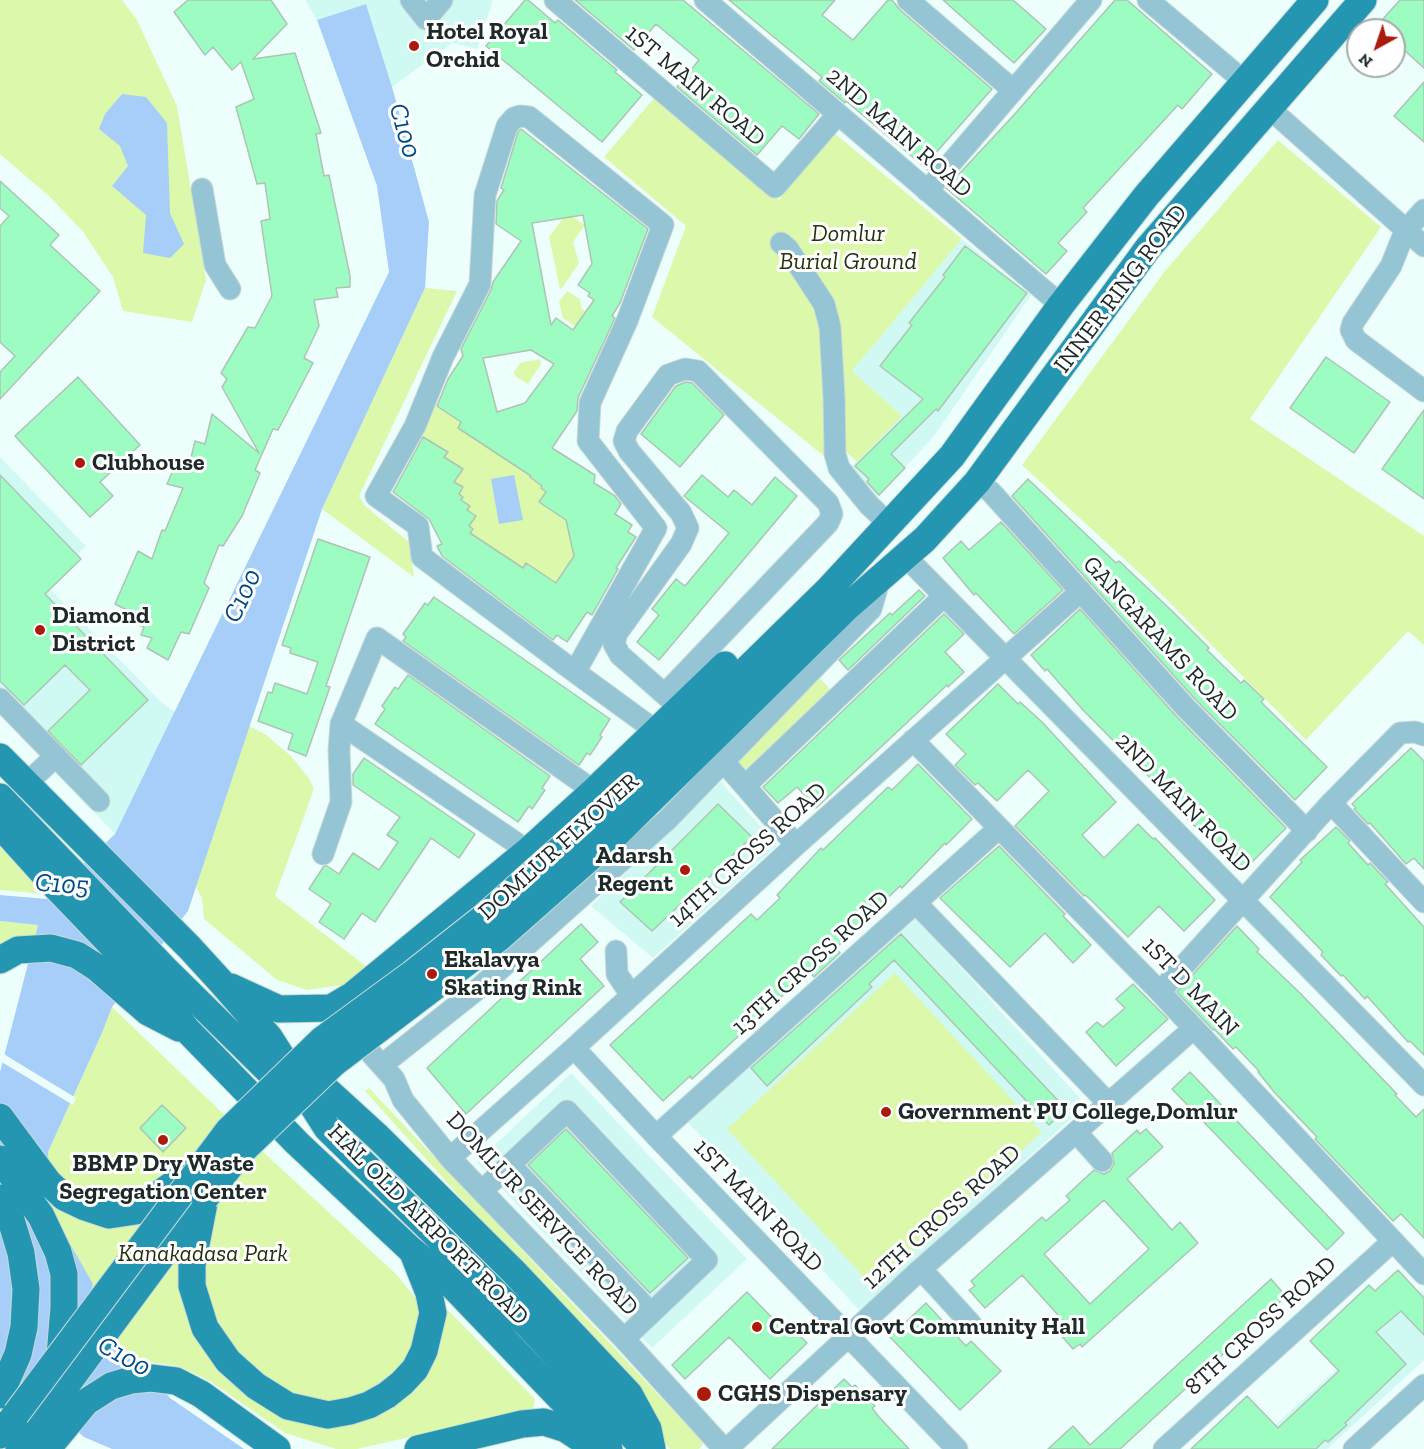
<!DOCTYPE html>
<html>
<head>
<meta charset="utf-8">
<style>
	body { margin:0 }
	#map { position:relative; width:1424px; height:1449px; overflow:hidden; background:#edfffd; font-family:"Zilla Slab",serif }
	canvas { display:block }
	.north { position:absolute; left:1346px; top:18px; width:60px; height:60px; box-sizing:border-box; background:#fff; border:2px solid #a5aaa9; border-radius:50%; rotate:220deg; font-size:16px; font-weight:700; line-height:24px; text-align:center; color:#1e2a29 }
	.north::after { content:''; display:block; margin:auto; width:21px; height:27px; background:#ab1b0b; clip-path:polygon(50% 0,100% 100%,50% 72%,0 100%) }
</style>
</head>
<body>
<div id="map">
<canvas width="1424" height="1449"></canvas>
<div class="north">N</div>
</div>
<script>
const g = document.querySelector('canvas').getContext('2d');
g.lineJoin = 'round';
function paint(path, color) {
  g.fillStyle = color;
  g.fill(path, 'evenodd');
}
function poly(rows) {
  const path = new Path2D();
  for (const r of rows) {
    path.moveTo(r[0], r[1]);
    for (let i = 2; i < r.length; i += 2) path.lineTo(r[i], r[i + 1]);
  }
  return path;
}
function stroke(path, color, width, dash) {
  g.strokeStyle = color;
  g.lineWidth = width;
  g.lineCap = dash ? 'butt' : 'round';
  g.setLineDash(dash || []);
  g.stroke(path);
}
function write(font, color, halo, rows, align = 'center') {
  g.font = font + ' "Zilla Slab",serif';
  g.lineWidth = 6;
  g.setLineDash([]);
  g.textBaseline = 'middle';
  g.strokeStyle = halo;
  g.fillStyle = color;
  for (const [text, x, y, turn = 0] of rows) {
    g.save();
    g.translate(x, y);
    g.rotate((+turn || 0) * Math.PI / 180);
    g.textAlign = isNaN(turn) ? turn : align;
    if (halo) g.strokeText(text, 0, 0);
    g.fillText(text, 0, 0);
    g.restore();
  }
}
const built = poly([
	[305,0,493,0,477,49,452,43,392,87,366,4,317,20],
	[962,239,1031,295,934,436,878,497,851,467,902,416,852,371],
	[0,457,86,546,47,586,161,702,175,712,115,834,0,713],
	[721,782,777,845,653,958,591,906],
	[912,914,1086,1105,860,1311,686,1120],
	[571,1073,747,1259,652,1348,477,1162],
	[1422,1291,1424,1294,1424,1360,1327,1449,1249,1449]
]);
const green = poly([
	[0,0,122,0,137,20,177,106,206,280,192,322,123,311,113,277,84,233,50,197,0,154],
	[655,97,779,200,834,133,962,239,852,371,902,416,857,462,832,439,824,456,652,317,686,226,604,157],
	[1278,140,1381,227,1250,419,1424,536,1424,645,1408,631,1306,740,1147,580,1022,465,1165,271],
	[567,213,585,225,573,242,579,263,562,288,560,289,549,237],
	[425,288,457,291,359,496,364,505,409,542,414,577,322,509],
	[567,291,580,299,582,309,587,312,576,327,563,318,559,302],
	[540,359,541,364,528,384,515,376,514,372,520,363],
	[429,401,461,422,459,427,535,470,530,477,542,486,541,488,546,492,539,502,566,517,572,549,579,548,554,586,526,564,523,568,470,533,473,529,469,526,467,510,469,505,461,500,459,494,463,487,450,478,462,469,444,457,447,452,423,437],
	[820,678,833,693,746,777,735,764],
	[249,726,265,734,291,756,308,777,314,789,275,896,367,967,348,984,307,990,277,980,204,919,202,898,196,887],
	[0,847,31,880,44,894,0,890],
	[0,921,38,925,35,938,19,936,0,944],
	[895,973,1042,1132,873,1287,727,1129],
	[112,1007,262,1151,396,1274,425,1310,394,1404,445,1307,535,1399,533,1409,357,1449,336,1449,285,1433,210,1381,178,1366,150,1362,141,1365,81,1329,52,1212,48,1152,102,1033],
	[369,1088,701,1440,703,1445,699,1449,670,1449,592,1367,521,1265,365,1091]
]);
const water = poly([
	[366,4,392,87,429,222,425,288,322,509,188,911,112,1007,102,1033,48,1152,52,1212,93,1284,81,1329,141,1365,170,1398,244,1449,112,1449,84,1437,6,1368,0,1359,0,1072,38,925,0,921,0,895,47,899,115,834,389,272,377,186,317,20],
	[122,94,146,97,167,123,170,213,184,244,170,258,143,253,146,215,112,186,128,166,120,146,99,129,105,114],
	[514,475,523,520,499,524,491,479]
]);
const pier = poly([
	[2,1053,76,1098,73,1105,0,1061]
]);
const building = poly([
	[188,0,271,0,287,24,253,59,295,53,321,133,316,134,324,176,329,175,350,276,350,287,336,288,338,297,314,300,319,326,304,358,313,363,278,430,273,429,255,470,260,473,242,516,223,546,219,545,204,583,209,588,189,634,181,632,168,660,147,648,152,638,141,635,144,627,128,620,131,612,115,604,138,551,152,559,162,530,165,531,183,488,167,484,178,459,190,462,195,441,205,444,212,414,259,453,222,387,227,379,221,373,248,327,255,328,272,296,261,221,270,219,265,183,257,184,236,107,254,99,241,62,232,70,213,47,205,55,174,12,188,0],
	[525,0,528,0,555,23,558,20,617,70,615,72,642,95,602,142,486,46,525,0],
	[575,0,683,0,819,114,799,139,782,126,757,155,677,87,699,60,656,24,634,50,575,0],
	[729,0,835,0,822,15,853,40,888,0,892,0,900,10,992,89,934,155,938,159,928,170,846,101,845,103,819,81,822,77,729,0],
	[943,0,1013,0,1046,29,1014,63,943,0],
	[1115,0,1127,0,1212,74,1182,109,1178,105,1083,208,1087,212,1058,243,1067,251,1046,274,946,188,1013,116,1115,0],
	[1400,0,1424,0,1424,68,1394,41,1394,30,1373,30,1400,0],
	[1424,82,1424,142,1394,116,1424,82],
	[521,129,648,229,620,303,612,316,615,318,578,398,577,411,552,448,595,475,594,483,615,496,621,504,615,514,632,525,628,532,636,537,616,568,618,569,592,615,587,612,567,642,557,635,553,640,442,556,437,546,442,544,429,519,393,492,423,437,448,452,444,457,463,469,454,482,463,487,459,494,463,497,461,500,470,506,467,510,476,516,469,526,473,529,470,533,523,568,526,563,556,583,574,556,566,520,539,502,546,492,541,488,542,486,530,477,531,476,458,428,461,422,437,406,448,379,463,356,461,349,491,290,493,282,521,241,496,224,497,201,504,190,501,188,518,132,521,129],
	[583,215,592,264,578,285,590,293,588,296,594,300,573,330,556,318,551,325,532,223,583,215],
	[531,350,554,364,525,403,497,412,483,358,531,350],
	[0,181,59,235,50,245,100,291,0,399,0,372,15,356,0,342,0,226,9,216,0,208,0,181],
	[965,246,1027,293,938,411,936,409,891,454,905,468,879,495,867,482,869,479,855,466,923,399,880,366,912,325,909,323,945,277,943,275,965,246],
	[1326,357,1390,402,1354,453,1290,408,1326,357],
	[78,377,140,445,100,482,113,496,90,517,15,436,78,377],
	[686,382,692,383,724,415,680,467,641,434,676,386,686,382],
	[1424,410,1424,499,1382,469,1424,410],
	[0,475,81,559,45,594,148,700,81,765,48,731,90,690,65,665,24,705,0,681,0,475],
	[702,475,728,497,734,490,752,505,775,477,797,496,659,660,637,642,659,615,652,609,676,579,685,586,729,533,684,496,702,475],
	[1028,479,1116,563,1119,561,1172,611,1209,648,1207,650,1241,683,1244,680,1264,699,1261,702,1327,767,1295,800,1195,699,1012,496,1028,479],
	[1001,522,1063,590,1014,634,976,593,974,595,943,558,961,541,969,550,1001,522],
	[318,539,370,557,326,686,330,687,306,756,288,749,293,734,258,721,268,692,272,693,275,683,307,694,318,662,290,653,291,648,282,645,318,539],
	[919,590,925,596,848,670,839,660,890,613,892,615,919,590],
	[434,597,610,719,600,735,602,737,590,755,587,753,579,765,403,641,406,637,403,634,425,603,428,605,434,597],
	[1080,609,1177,717,1286,828,1242,872,1178,810,1180,808,1083,710,1047,669,1045,671,1031,655,1080,609],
	[944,614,964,634,945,652,964,672,948,687,947,685,816,808,797,787,778,803,763,787,944,614],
	[408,675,550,776,542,788,545,790,532,809,529,806,518,822,375,724,385,709,382,706,395,687,398,689,408,675],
	[998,684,1018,704,1020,702,1042,722,1116,802,1082,835,1104,858,1138,824,1153,839,1155,838,1215,900,1184,931,1159,906,1128,937,1091,900,1085,895,1084,896,1015,826,1049,791,1028,770,997,801,978,783,975,785,955,765,966,754,946,734,998,684],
	[1411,748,1424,761,1424,869,1414,858,1406,864,1370,823,1368,824,1354,809,1356,808,1352,804,1411,748],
	[364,758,475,834,459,858,431,838,375,922,362,913,344,939,319,922,331,904,309,889,324,866,327,866,339,874,353,853,379,870,398,842,387,835,400,817,353,785,353,774,364,758],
	[918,764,972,819,946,845,945,843,902,888,900,886,836,948,840,953,814,977,809,971,692,1079,690,1076,663,1101,610,1045,751,914,757,920,780,898,777,895,821,848,823,850,888,787,892,790,918,764],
	[718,804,752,837,652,931,620,902,718,804],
	[1336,827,1350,841,1348,843,1368,865,1370,863,1388,882,1385,884,1424,927,1424,1055,1410,1041,1408,1042,1367,996,1365,999,1343,975,1341,976,1321,955,1323,952,1270,897,1302,862,1300,860,1336,827],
	[999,846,1065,914,1063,916,1091,945,1073,963,1045,933,1010,967,940,898,999,846],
	[581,924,598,942,580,959,604,986,466,1114,427,1068,581,924],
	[1237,926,1259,949,1257,952,1300,993,1397,1094,1395,1095,1416,1117,1424,1109,1424,1238,1401,1214,1393,1221,1315,1139,1317,1137,1275,1093,1258,1072,1259,1071,1236,1047,1233,1049,1214,1029,1213,1030,1177,992,1237,926],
	[901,934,1066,1109,1049,1125,894,960,869,984,872,987,767,1086,751,1068,901,934],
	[1133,984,1168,1019,1116,1066,1086,1032,1097,1022,1103,1027,1125,1008,1116,999,1133,984],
	[1190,1072,1344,1233,1327,1250,1172,1089,1190,1072],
	[162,1105,186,1128,163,1152,140,1128,162,1105],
	[566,1129,688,1258,650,1293,528,1165,566,1129],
	[1146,1129,1163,1147,1127,1179,1172,1230,1180,1222,1198,1243,1082,1347,1080,1344,1073,1349,1059,1333,1067,1325,1022,1275,985,1308,969,1290,975,1286,971,1281,1042,1217,1046,1221,1070,1200,1066,1196,1094,1170,1104,1174,1110,1171,1114,1164,1112,1153,1137,1130,1140,1134,1146,1129],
	[1104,1200,1149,1249,1090,1304,1044,1254,1104,1200],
	[1398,1270,1424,1298,1424,1335,1401,1311,1376,1332,1406,1364,1345,1423,1347,1425,1328,1442,1325,1440,1316,1449,1191,1449,1247,1396,1278,1428,1339,1371,1310,1341,1369,1285,1375,1291,1398,1270],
	[1271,1279,1284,1294,1280,1297,1283,1299,1120,1449,1048,1449,1073,1426,1090,1445,1271,1279],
	[747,1292,788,1334,793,1329,807,1343,770,1379,729,1337,685,1379,672,1365,747,1292],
	[926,1303,966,1346,971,1341,1001,1371,960,1410,890,1337,926,1303],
	[844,1379,852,1387,855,1385,875,1406,872,1408,879,1417,909,1449,772,1449,844,1379]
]);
const minor = poly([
	[411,0,426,19,442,0],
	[555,0,775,187,838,114],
	[705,0,1061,305],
	[908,0,1013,90],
	[1148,0,1245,82],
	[1269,108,1424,246],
	[202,189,215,265,230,289],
	[927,191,1091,0],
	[1424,210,1405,231,1391,266,1353,323,1351,330,1356,340,1424,391],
	[781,243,788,249,824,304,830,327,834,397,835,454,839,468,869,505,890,525],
	[977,482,991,492,1186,708,1307,831],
	[906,557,1424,1085],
	[575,672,656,528,588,441,590,403,627,321,663,225,529,117,520,116,514,118,507,126,485,195,480,284,443,357,415,426,376,496,418,526,422,557,575,672,656,731],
	[666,693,828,523,832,514,828,503,698,371,685,369,668,375,627,431,624,441,629,451,681,513,688,528,681,544,617,633,614,644,620,655,680,708],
	[0,699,99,801],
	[341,724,528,851],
	[913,740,1160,992,1424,1274],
	[724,762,796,845],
	[27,783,56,756],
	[745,786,944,596],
	[1331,803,1424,902],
	[323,854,341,802,339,750,341,724,377,638,594,791],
	[916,903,1108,1103],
	[616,951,617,974,631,995],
	[1160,992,1331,803,1400,733,1415,732,1424,735],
	[351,1031,394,1079,403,1100,450,1158,624,1339,724,1449],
	[574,1048,656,1136,957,1449],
	[382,1065,479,988,667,820,871,609,880,578],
	[1076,1132,1102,1161],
	[656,1136,999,828],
	[450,1158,574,1048,796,845,1081,591],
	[510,1165,651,1313],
	[482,1191,567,1111,707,1260,624,1339],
	[921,1269,971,1324],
	[727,1449,921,1269,1194,1028],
	[1164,1449,1393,1241],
	[1354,1449,1424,1385]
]);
const major = poly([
	[0,757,190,948,222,983,269,1037,327,1128,527,1324,645,1449],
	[0,797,165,969,294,1096],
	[594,819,828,590,952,456,1061,305,1146,196,1315,0],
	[0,825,54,885,152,987,189,1032,297,1143,411,1250,446,1279,609,1449],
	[612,838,846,608,925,539,977,482,1148,248,1363,0],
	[0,960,18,950,51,948,77,955,96,967,148,1012,179,1028],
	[231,987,279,1009,331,1008,353,995,528,851,594,791,725,665],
	[298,1064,378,1137,514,1272,629,1394,648,1429,652,1449],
	[0,1117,48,1182,64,1197,85,1207,109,1215,136,1211,172,1185,196,1166],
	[0,1159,41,1216,58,1252,64,1274,64,1307,60,1356],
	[0,1198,11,1220,21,1253,26,1289,24,1327,18,1354,0,1395],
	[205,1198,192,1265,192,1286,205,1328,228,1361,256,1386,288,1406,328,1415,350,1411,369,1405,387,1395,402,1383,415,1369,424,1351,433,1313,429,1293,414,1255],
	[0,1435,16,1414],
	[19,1449,198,1207],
	[47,1449,86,1402,111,1386,131,1380,151,1378,176,1381,201,1394,277,1449],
	[418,1449,522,1424,544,1422,566,1429,593,1447]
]);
const majorBridge = poly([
	[205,1198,242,1151,334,1063,500,937,612,838],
	[16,1414,228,1131,322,1040,412,974,483,918,594,819]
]);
const markers = [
	[414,46,6,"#ab1b0b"],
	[80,463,6,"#ab1b0b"],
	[40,630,6,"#ab1b0b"],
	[685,870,6,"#ab1b0b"],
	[432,974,6,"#ab1b0b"],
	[886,1112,6,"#ab1b0b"],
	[163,1140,6,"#ab1b0b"],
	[757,1327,6,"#ab1b0b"],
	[704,1394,8,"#ab1b0b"]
];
const poiNames = [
	["Hotel Royal",426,32],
	["Orchid",426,60],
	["Clubhouse",92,463],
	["Diamond",52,616],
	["District",52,644],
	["Adarsh",673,856,"right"],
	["Regent",673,884,"right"],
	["Ekalavya",444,960],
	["Skating Rink",444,988],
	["Government PU College,Domlur",898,1112],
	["BBMP Dry Waste",163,1164,"center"],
	["Segregation Center",163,1192,"center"],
	["Central Govt Community Hall",769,1327],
	["CGHS Dispensary",718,1394]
];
const streetNames = [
	["1ST MAIN ROAD",695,86,40],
	["2ND MAIN ROAD",899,133,41],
	["INNER RING ROAD",1121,289,-53],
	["GANGARAMS ROAD",1160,639,47],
	["2ND MAIN ROAD",1183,803,46],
	["DOMLUR FLYOVER",559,847,-42],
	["14TH CROSS ROAD",748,855,-42],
	["13TH CROSS ROAD",811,963,-42],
	["1ST D MAIN",1190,987,46],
	["1ST MAIN ROAD",758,1206,46],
	["DOMLUR SERVICE ROAD",542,1214,47],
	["12TH CROSS ROAD",942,1217,-42],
	["HAL OLD AIRPORT ROAD",428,1225,45],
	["8TH CROSS ROAD",1261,1326,-42]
];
const parkNames = [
	["Domlur",848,234],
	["Burial Ground",848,262],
	["Kanakadasa Park",203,1254]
];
const waterNames = [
	["C100",404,131,74],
	["C100",243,596,-65],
	["C105",62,885,4],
	["C100",124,1357,29]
];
paint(built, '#d0f9f4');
paint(green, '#dcf9ab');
paint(water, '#a7cef8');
paint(pier, '#edfffd');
paint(building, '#9cfcc2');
stroke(building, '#aec4b5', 1.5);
stroke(minor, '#c8d9d7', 23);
stroke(major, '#c8d9d7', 29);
stroke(minor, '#95c5d4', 21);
stroke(major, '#2596b2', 27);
stroke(majorBridge, '#c8d9d7', 29, []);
stroke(majorBridge, '#2596b2', 27);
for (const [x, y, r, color] of markers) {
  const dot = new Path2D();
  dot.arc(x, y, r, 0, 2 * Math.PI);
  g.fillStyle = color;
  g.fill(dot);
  stroke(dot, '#fff', 2);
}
write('bold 24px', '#1e2a29', '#fff', poiNames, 'left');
write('24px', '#1e2a29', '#fff', streetNames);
write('italic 24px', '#25320c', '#fff', parkNames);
write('italic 26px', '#004b89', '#fff', waterNames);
</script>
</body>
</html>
